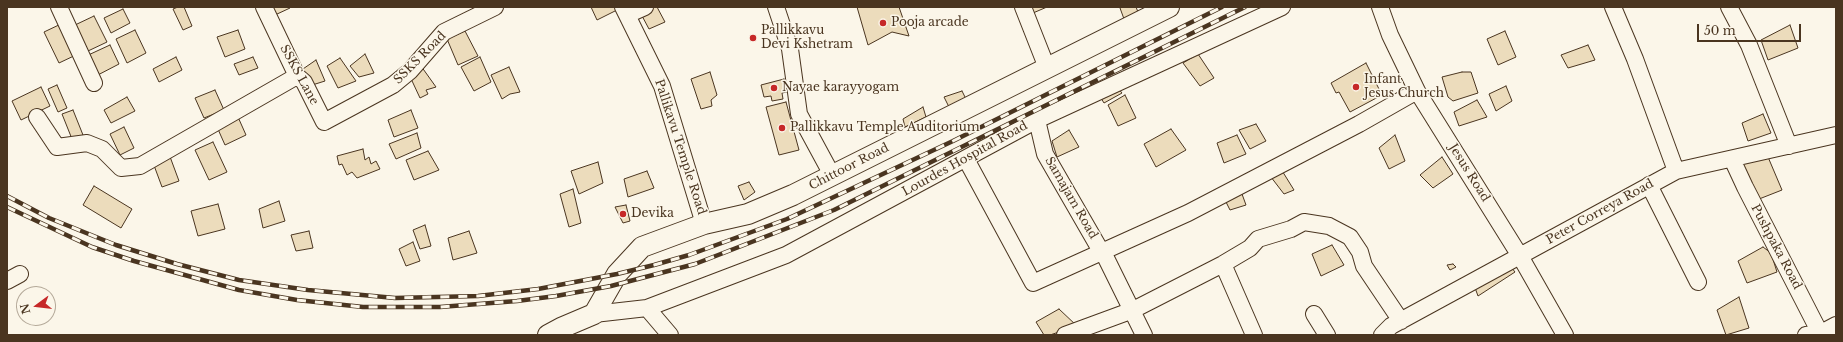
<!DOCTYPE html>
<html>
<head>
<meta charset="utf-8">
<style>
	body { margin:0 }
	#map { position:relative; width:1843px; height:342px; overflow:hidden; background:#fbf6e9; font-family:"Libre Baskerville",serif }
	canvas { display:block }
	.frame { position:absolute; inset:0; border:8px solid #4a3520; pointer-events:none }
	.north { position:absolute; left:16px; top:286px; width:40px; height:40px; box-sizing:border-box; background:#fbf6e9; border:1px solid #b4a999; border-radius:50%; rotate:255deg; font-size:11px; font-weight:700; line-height:16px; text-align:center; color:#4a3520 }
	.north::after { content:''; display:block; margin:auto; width:14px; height:18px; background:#c62828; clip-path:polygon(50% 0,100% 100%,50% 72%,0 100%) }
	.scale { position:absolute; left:1697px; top:24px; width:104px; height:18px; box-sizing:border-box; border:2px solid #4a3520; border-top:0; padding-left:5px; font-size:12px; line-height:14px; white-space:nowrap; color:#4a3520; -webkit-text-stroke:3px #fbf6e9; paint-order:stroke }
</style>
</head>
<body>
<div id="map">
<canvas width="1843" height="342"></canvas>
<div class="frame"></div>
<div class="north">N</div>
<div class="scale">50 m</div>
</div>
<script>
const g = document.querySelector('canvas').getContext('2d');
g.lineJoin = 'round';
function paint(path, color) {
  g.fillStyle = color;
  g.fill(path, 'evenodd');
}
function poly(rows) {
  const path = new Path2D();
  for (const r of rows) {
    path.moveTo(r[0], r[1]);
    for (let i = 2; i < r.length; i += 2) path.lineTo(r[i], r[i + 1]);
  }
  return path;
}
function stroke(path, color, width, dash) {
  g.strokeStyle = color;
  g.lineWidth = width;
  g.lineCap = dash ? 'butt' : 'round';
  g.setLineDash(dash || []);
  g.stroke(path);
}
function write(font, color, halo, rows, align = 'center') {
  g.font = font + ' "Libre Baskerville",serif';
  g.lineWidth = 3;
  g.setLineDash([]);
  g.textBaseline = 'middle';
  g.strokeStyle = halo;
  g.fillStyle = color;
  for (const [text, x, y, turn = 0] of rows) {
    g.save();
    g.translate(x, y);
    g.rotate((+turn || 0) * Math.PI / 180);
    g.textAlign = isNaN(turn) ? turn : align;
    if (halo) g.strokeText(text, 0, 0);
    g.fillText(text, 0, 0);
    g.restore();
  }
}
const building = poly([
	[178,7,184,7,192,26,183,30,173,9,178,7],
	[273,7,289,7,290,8,275,15,273,7],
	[591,7,615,7,617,10,597,20,591,7],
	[654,7,657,7,665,22,649,29,641,14,654,7],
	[857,7,899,7,909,36,892,32,868,45,857,7],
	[1031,7,1047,7,1033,13,1031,7],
	[1122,7,1136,7,1138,12,1124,19,1120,8,1122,7],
	[123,9,130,23,111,33,104,18,123,9],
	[94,16,107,42,88,51,75,25,94,16],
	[63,23,78,54,59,63,44,32,63,23],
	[1790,25,1798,48,1768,60,1761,40,1790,25],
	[135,30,146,53,127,63,116,39,135,30],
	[238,30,245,49,225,57,217,37,238,30],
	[465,31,478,56,458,65,447,39,465,31],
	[1505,31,1516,57,1498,65,1487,39,1505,31],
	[110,45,119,64,94,77,84,57,110,45],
	[1588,45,1595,60,1568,68,1561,55,1588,45],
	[365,54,374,73,359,77,350,66,365,54],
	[1198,54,1214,78,1200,86,1183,63,1198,54],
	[176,57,182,70,159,82,153,69,176,57],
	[253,57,258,68,239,75,234,64,253,57],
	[480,57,491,82,474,91,461,67,480,57],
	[340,58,356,81,338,88,327,66,340,58],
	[416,59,436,87,426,90,428,94,420,98,406,68,416,59],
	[316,60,325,81,309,86,300,71,316,60],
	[1366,63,1382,95,1350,112,1339,92,1336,93,1331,83,1366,63],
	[509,67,520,92,510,94,502,99,491,75,509,67],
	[710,72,717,95,711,100,712,106,701,109,691,79,710,72],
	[1462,72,1471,72,1478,93,1453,101,1448,97,1442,77,1462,72],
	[784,79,787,92,782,93,783,99,772,101,771,96,764,97,761,85,784,79],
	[1111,80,1122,93,1104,103,1096,90,1111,80],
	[57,85,67,108,58,112,48,89,57,85],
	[1506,86,1512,101,1496,111,1489,94,1506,86],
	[41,87,50,106,21,120,12,101,41,87],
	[215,90,224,110,204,118,195,98,215,90],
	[962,91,966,99,949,107,944,97,962,91],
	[1125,95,1136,118,1118,126,1108,105,1125,95],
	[127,97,135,111,111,123,104,110,127,97],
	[1477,100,1487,117,1459,126,1454,112,1477,100],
	[786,102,799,150,779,155,766,107,786,102],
	[923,107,926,117,905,127,903,119,923,107],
	[73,110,83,135,72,139,62,114,73,110],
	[411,110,418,128,394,137,388,120,411,110],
	[1763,114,1771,133,1748,141,1742,123,1763,114],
	[238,117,246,135,225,145,217,127,238,117],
	[1256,124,1266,141,1250,149,1239,130,1256,124],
	[124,127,134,148,120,155,110,134,124,127],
	[1171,129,1186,150,1156,167,1144,144,1171,129],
	[1069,130,1079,147,1057,157,1052,141,1069,130],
	[417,133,421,148,396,159,389,144,417,133],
	[1237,135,1246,154,1224,163,1217,143,1237,135],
	[1395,135,1405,161,1389,169,1379,148,1395,135],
	[213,142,227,172,209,180,195,150,213,142],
	[363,149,365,160,369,157,371,164,376,161,380,169,357,178,352,172,347,175,342,164,339,165,337,156,363,149],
	[428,151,439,170,414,180,406,160,428,151],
	[169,154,179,181,162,187,152,160,169,154],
	[1442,157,1453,174,1433,188,1420,175,1442,157],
	[1768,157,1782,190,1754,201,1742,164,1768,157],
	[1276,161,1294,190,1284,194,1264,168,1276,161],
	[598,162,603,183,579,194,571,171,598,162],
	[647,171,654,188,628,197,624,179,647,171],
	[749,182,755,192,744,200,738,186,749,182],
	[1238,183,1246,205,1230,210,1221,192,1238,183],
	[94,186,132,209,121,228,83,205,94,186],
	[573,189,581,223,569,227,560,194,573,189],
	[279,201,285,221,263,228,259,209,279,201],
	[218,204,225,229,198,236,191,211,218,204],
	[626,205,630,221,623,223,615,207,626,205],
	[425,225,431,246,420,249,413,230,425,225],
	[309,231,313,248,296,251,291,235,309,231],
	[469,231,477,253,453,260,448,238,469,231],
	[413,242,420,261,406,266,399,249,413,242],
	[1332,245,1344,265,1321,276,1312,254,1332,245],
	[1763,247,1771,253,1777,272,1747,283,1738,261,1763,247],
	[1453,264,1456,267,1450,270,1447,265,1453,264],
	[1511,267,1515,272,1478,296,1474,285,1511,267],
	[1739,297,1749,328,1726,335,1717,310,1739,297],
	[1059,309,1077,326,1050,335,1044,335,1036,322,1059,309]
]);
const minor = poly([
	[59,7,94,83],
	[264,7,297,76,304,82,324,122,393,85,410,71,444,32,495,7],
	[623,7,662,86,704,224],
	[776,7,790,49,799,114,832,175],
	[1023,7,1047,68],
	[1380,7,1390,35,1417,91,1520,256,1565,335],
	[1613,7,1635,59,1676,171],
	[1729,7,1749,45,1789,146],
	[627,15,645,7],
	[37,117,57,147,87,143,102,149,121,168,140,166,297,76],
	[1037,120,1045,154,1098,246,1103,252,1144,335],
	[966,159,1033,283,1188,213,1359,124,1417,91],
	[1732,159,1745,187,1821,335],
	[1649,185,1698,282],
	[1223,264,1254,335],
	[7,281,20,274],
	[647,308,670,335],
	[594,314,647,308,786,255,1037,120,1282,7],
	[1314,314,1327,335],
	[1065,335,1133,310,1223,264,1250,248,1258,239,1291,229,1304,222,1329,226,1350,237,1360,252,1364,266,1401,321],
	[1382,335,1391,326,1676,171,1836,135],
	[1806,335,1821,333,1836,325]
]);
const major = poly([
	[548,335,561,328,594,314,617,274,642,247,704,224,748,214,793,195,1169,7]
]);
const rail = poly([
	[7,196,49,218,116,245,177,264,239,280,308,290,395,298,478,296,538,289,617,274,654,265,689,255,787,219,953,141,1222,7],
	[7,207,92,247,134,261,239,290,297,300,363,307,440,307,517,301,556,296,611,286,695,264,834,210,1245,7]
]);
const markers = [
	[883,23,4,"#c62828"],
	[753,38,4,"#c62828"],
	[1356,87,4,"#c62828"],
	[774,88,4,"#c62828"],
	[782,128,4,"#c62828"],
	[623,214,4,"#c62828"]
];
const poiNames = [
	["Pooja arcade",891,23],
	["Pallikkavu",761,31],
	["Devi Kshetram",761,45],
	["Infant",1364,80],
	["Jesus Church",1364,94],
	["Nayae karayyogam",782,88],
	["Pallikkavu Temple Auditorium",790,128],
	["Devika",631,214]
];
const streetNames = [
	["SSKS Road",420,58,-45],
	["SSKS Lane",299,75,61],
	["Pallikavu Temple Road",680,147,72],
	["Lourdes Hospital Road",965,159,-29],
	["Chittoor Road",849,167,-27],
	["Jesus Road",1469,173,58],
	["Samajam Road",1071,198,60],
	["Peter Correya Road",1600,212,-29],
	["Pushpaka Road",1776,247,62]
];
paint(building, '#ecdcbc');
stroke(building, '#4a3520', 1);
stroke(minor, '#4a3520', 18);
stroke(major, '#4a3520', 22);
stroke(minor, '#fbf6e9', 16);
stroke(major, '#fbf6e9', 20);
stroke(rail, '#4a3520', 4.5);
stroke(rail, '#fbf6e9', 3, [9]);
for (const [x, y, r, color] of markers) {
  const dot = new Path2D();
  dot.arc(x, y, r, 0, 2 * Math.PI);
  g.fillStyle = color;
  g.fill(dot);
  stroke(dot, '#fbf6e9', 1.5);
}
write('12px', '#4a3520', '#fbf6e9', poiNames, 'left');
write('12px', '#4a3520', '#fbf6e9', streetNames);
</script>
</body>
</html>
